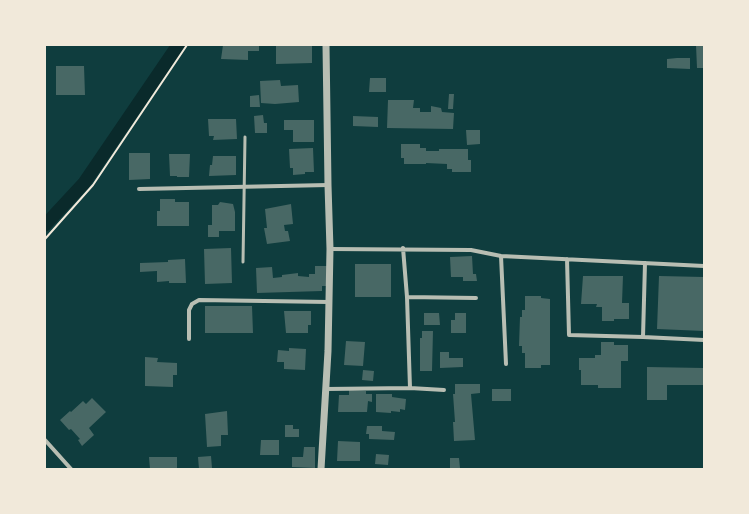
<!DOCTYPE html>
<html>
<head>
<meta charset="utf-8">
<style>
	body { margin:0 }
	#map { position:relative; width:749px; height:514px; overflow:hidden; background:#0f3d3e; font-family:"Alegreya Sans",sans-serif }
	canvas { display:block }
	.frame { position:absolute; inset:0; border:46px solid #f1e9da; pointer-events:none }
</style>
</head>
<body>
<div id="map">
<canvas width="749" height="514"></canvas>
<div class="frame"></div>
</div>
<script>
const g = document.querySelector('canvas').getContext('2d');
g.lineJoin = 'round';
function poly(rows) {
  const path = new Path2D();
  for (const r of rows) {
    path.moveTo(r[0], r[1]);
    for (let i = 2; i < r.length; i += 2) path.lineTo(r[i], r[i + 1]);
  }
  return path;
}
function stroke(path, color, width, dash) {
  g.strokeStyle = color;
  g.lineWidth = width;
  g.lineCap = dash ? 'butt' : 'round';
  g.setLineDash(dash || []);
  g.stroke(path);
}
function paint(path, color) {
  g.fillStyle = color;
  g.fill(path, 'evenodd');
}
const canal = poly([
	[45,225,84,183,178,45]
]);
const building = poly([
	[223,45,259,45,259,51,248,51,248,60,221,59],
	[276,45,312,45,312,63,276,64],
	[696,45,704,45,704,68,697,68],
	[677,58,690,58,690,69,667,68,667,59],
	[56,66,84,66,85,95,56,95],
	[370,78,386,78,386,92,369,92],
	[280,80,281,86,298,85,299,102,275,104,261,103,260,81],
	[449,94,454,94,453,109,448,109],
	[259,95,260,107,250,107,250,96],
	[388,100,414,100,413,108,420,108,420,112,431,112,431,106,441,108,442,112,454,113,453,129,387,128],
	[263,115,264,123,267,123,267,133,255,133,254,116],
	[353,116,378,117,378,127,353,126],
	[208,119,236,119,237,139,213,140,214,136,209,136],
	[284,120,314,120,314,142,293,142,293,130,284,130],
	[466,130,480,130,480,144,467,145],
	[401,144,420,144,420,148,426,148,426,151,439,151,439,149,468,149,468,160,471,160,471,172,452,172,452,169,447,169,447,164,426,163,426,164,404,164,404,158,401,158],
	[313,148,314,172,305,172,305,174,293,175,293,168,290,168,289,149],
	[129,153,150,153,150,179,129,180],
	[169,154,190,154,189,177,177,177,177,176,170,176],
	[213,156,236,156,236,175,209,176,210,165,212,165],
	[160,199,175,199,175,202,189,202,189,226,157,226,157,211,160,211],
	[220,202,233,204,235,212,235,231,219,231,219,237,208,237,208,225,212,225,212,205,218,205],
	[291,204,293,224,284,225,285,231,288,231,290,241,267,244,264,228,267,228,265,209],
	[231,248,232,283,205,284,204,249],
	[472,256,473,274,476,274,477,281,463,281,463,277,451,277,450,257],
	[185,259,186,283,169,283,169,281,157,282,157,271,140,272,140,263,168,262,168,260],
	[355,264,391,264,391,297,355,297],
	[315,266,327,266,327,286,322,286,322,291,257,293,256,268,272,267,273,278,282,277,282,275,298,273,298,276,309,277,309,274,315,274],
	[583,276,623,276,622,303,629,303,629,319,614,319,614,321,602,321,602,307,596,307,597,304,581,304],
	[659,276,704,277,704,331,657,329],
	[525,296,541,296,541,298,550,299,550,365,541,365,541,368,525,368,525,353,522,353,522,346,519,346,520,317,522,317,522,310,525,310],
	[205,306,252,306,253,333,205,333],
	[284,311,311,311,311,325,308,325,308,333,286,333],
	[424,313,439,313,440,325,424,325],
	[455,313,466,313,466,333,451,333,451,320,455,320],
	[422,331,433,331,432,371,420,371,420,338,422,338],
	[346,341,365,342,363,366,344,365],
	[601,342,614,342,614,345,628,345,628,361,621,361,621,388,598,388,598,385,581,385,581,370,579,370,579,358,595,358,595,355,601,355],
	[289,348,306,349,305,370,284,369,284,362,277,362,278,350,289,351],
	[440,352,449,352,449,358,463,358,463,367,440,368],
	[145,357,158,358,157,362,177,363,177,375,173,375,173,387,145,386],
	[647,367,704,368,704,385,667,385,667,400,647,400],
	[363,370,374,371,373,381,362,380],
	[455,384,480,384,480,393,471,394,475,440,454,441,453,422,455,422,453,394,455,394],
	[492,389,511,389,511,401,492,401],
	[349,390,366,391,366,394,372,394,372,402,368,401,367,412,338,412,339,395,349,395],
	[376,394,392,394,392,397,406,399,405,410,400,409,400,412,391,411,391,413,376,412],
	[92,398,106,412,89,428,94,435,82,446,78,440,80,439,71,429,69,430,60,420,70,411,71,412,83,401,86,404],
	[227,411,228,435,221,435,221,446,207,447,205,414],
	[285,425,293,425,293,429,299,429,299,437,285,437],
	[367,426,382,426,382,431,395,432,394,440,369,439,369,434,366,434],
	[261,440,279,440,279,455,260,455],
	[338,441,360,442,360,461,337,461],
	[304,447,315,447,315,468,292,467,292,457,303,457],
	[376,454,389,455,388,465,375,464],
	[211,456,212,468,199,469,198,457],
	[149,457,177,457,177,469,150,469],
	[450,458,459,458,460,468,450,468]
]);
const path = poly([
	[45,239,93,185,187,45]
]);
const service = poly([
	[243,262,245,137]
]);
const minor = poly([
	[139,189,328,185],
	[330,249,471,250,501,256,704,266],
	[501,256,506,364],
	[567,259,569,335,643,337,645,263],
	[407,297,476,298],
	[643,337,704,340],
	[189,339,189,310,192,304,199,300,329,302],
	[410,388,444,390],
	[326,389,410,388,407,297,403,248],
	[45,440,71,469]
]);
const tertiary = poly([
	[321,469,328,351,330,249,328,185,326,45]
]);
stroke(canal, '#0a2a2b', 13);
paint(building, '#486865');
stroke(path, '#f1e9da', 2);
stroke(service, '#b8beb3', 3);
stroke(minor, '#b8beb3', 4);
stroke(tertiary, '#b8beb3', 7);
</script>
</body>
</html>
